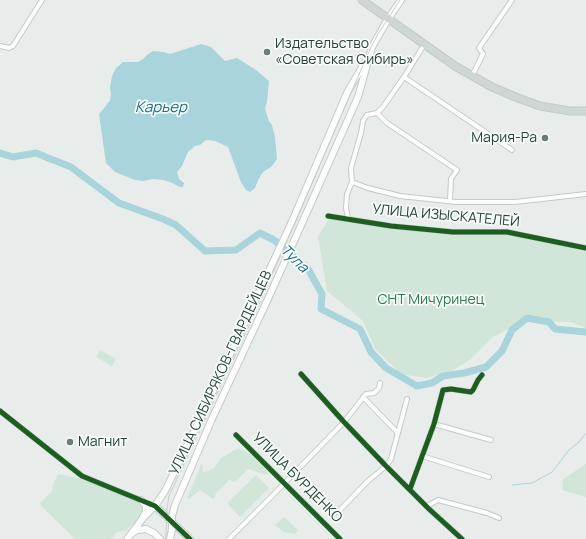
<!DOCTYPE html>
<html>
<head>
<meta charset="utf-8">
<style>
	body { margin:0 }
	canvas { display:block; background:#e8edeb }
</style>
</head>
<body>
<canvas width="586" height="539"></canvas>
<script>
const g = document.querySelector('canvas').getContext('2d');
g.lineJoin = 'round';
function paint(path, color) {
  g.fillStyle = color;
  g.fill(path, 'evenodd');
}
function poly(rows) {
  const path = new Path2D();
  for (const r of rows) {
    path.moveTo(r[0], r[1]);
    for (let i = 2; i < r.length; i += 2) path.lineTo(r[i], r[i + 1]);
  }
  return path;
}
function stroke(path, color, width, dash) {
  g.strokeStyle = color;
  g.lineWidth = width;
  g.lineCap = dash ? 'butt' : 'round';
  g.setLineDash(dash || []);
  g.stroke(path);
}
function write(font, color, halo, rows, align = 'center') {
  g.font = font + ' Manrope,sans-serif';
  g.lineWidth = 3.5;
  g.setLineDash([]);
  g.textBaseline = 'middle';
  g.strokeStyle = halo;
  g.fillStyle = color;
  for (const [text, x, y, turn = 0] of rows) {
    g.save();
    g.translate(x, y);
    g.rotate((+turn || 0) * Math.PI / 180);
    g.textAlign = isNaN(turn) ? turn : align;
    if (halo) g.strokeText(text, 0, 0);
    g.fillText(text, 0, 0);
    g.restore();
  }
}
const green = poly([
	[349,218,391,226,453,232,506,235,586,248,586,328,570,322,524,321,493,337,471,359,450,372,426,378,401,374,375,349,363,321,327,291,318,237,328,220],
	[100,350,116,359,112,366,96,357],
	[238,448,254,456,268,473,265,475,248,469,235,482,229,480,215,495,215,498,213,499,200,490,189,499,187,498,202,462,203,473,214,468,221,458],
	[586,464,586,497,562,490,563,479],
	[58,474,83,479,140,502,145,508,144,512,126,531,117,532,111,539,75,539,41,506,40,503,52,491,52,486],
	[256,475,269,488,240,517,227,503],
	[284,517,298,530,295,534,283,532,275,525]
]);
const water = poly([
	[201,44,211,47,225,61,237,58,256,70,269,81,267,101,265,109,269,121,272,125,275,137,277,159,271,167,263,172,258,180,255,188,250,192,246,190,241,182,228,147,215,141,206,140,200,145,195,146,188,152,182,166,177,172,179,179,184,183,183,187,180,187,170,182,163,180,153,179,143,181,135,180,115,172,106,163,99,114,105,107,110,100,111,94,110,88,112,76,116,68,123,62,138,62,143,59,148,54,153,51,164,52,170,54]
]);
const stream = poly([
	[512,485,532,483,552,472,569,450,579,442,586,433]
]);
const river = poly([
	[0,153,13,157,36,153,71,167,119,203,163,219,176,225,205,251,236,250,260,233,274,240,308,269,322,294,321,309,360,329,371,352,386,368,417,386,432,383,443,376,464,373,486,367,502,351,512,330,527,318,549,322,555,329,586,332]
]);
const street = poly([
	[0,46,9,48,13,46,42,0],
	[472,76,483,54,479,48,512,0],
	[404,77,512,150],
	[377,113,387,123,457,170,451,179,450,201],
	[377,113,383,107,404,77,424,45],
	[352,182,368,188,400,196,456,202,515,202,586,194],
	[328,216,391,226,453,232,507,232,586,248],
	[348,218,346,208,347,194,352,182,351,168,361,133,363,121,367,115,377,113],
	[301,374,344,422,386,466,429,509,462,539],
	[363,397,398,433],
	[0,411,82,476,155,506],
	[434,424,491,440],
	[236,435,340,539],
	[422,456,489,477],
	[410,489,434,424,443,390,451,389,471,392,473,390,478,380,482,375],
	[427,506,438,500,487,513,499,518],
	[338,512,368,481,386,466,391,459,407,399],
	[229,539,271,497,344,422,366,394,374,393,379,388,380,383]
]);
const secondary = poly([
	[141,500,146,506,146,512,143,517],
	[155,506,190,539],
	[131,534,143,518,155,506,165,491,201,417,294,217,347,93,365,62],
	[127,539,131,534,137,530,146,529,154,533,160,539],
	[170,539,172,529,172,516,175,505,211,421,268,299,303,221,358,97,372,47,388,19,401,0]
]);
const primary = poly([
	[362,0,455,66,492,87,518,98,540,106,570,111,586,111]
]);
const tram = poly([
	[168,517,169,521,172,526,186,539],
	[165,539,166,534,167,508,169,496,263,296,371,47,378,34,400,0]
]);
const cycleway = poly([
	[328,216,391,226,453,232,507,232,586,248],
	[301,374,344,422,386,466,429,509,462,539],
	[0,411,82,476,155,506,190,539],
	[236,435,340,539],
	[410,489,434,424,443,390,451,389,471,392,473,390,478,380,482,375]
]);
const markers = [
	[267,52,4,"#697e78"],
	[545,138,4,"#697e78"],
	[70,442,4,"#697e78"]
];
const poiNames = [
	["Издательство",275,44],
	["«Советская Сибирь»",275,60],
	["Мария-Ра",537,138,"right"],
	["Магнит",78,442]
];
const streetNames = [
	["УЛИЦА ИЗЫСКАТЕЛЕЙ",446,216,5],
	["УЛИЦА СИБИРЯКОВ-ГВАРДЕЙЦЕВ",221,373,-65],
	["УЛИЦА БУРДЕНКО",297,478,45]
];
const parkNames = [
	["СНТ Мичуринец",431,300]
];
const waterNames = [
	["Карьер",161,108],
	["Тула",294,259,44]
];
paint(green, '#d1e6d8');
paint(water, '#a9d4db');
stroke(stream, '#a9d4db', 1);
stroke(river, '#a9d4db', 7);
stroke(street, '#c5cac8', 6);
stroke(secondary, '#c3cbc8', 8);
stroke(primary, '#c3ccc9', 9);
stroke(street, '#fcfcfc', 4);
stroke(secondary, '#fcfcfc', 6);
stroke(primary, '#cfd7d5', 7);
stroke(tram, '#c9cdcc', 1);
stroke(cycleway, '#1b5e20', 5);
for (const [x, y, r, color] of markers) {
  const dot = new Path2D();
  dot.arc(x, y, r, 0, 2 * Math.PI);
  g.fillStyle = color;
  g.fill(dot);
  stroke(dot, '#f7fbf9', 1.5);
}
write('14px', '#24423a', '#f7fbf9', poiNames, 'left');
write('14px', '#24423a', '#f7fbf9', streetNames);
write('14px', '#2d7a4b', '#f7fbf9', parkNames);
write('italic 15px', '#1c6f80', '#f7fbf9', waterNames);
</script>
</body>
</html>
